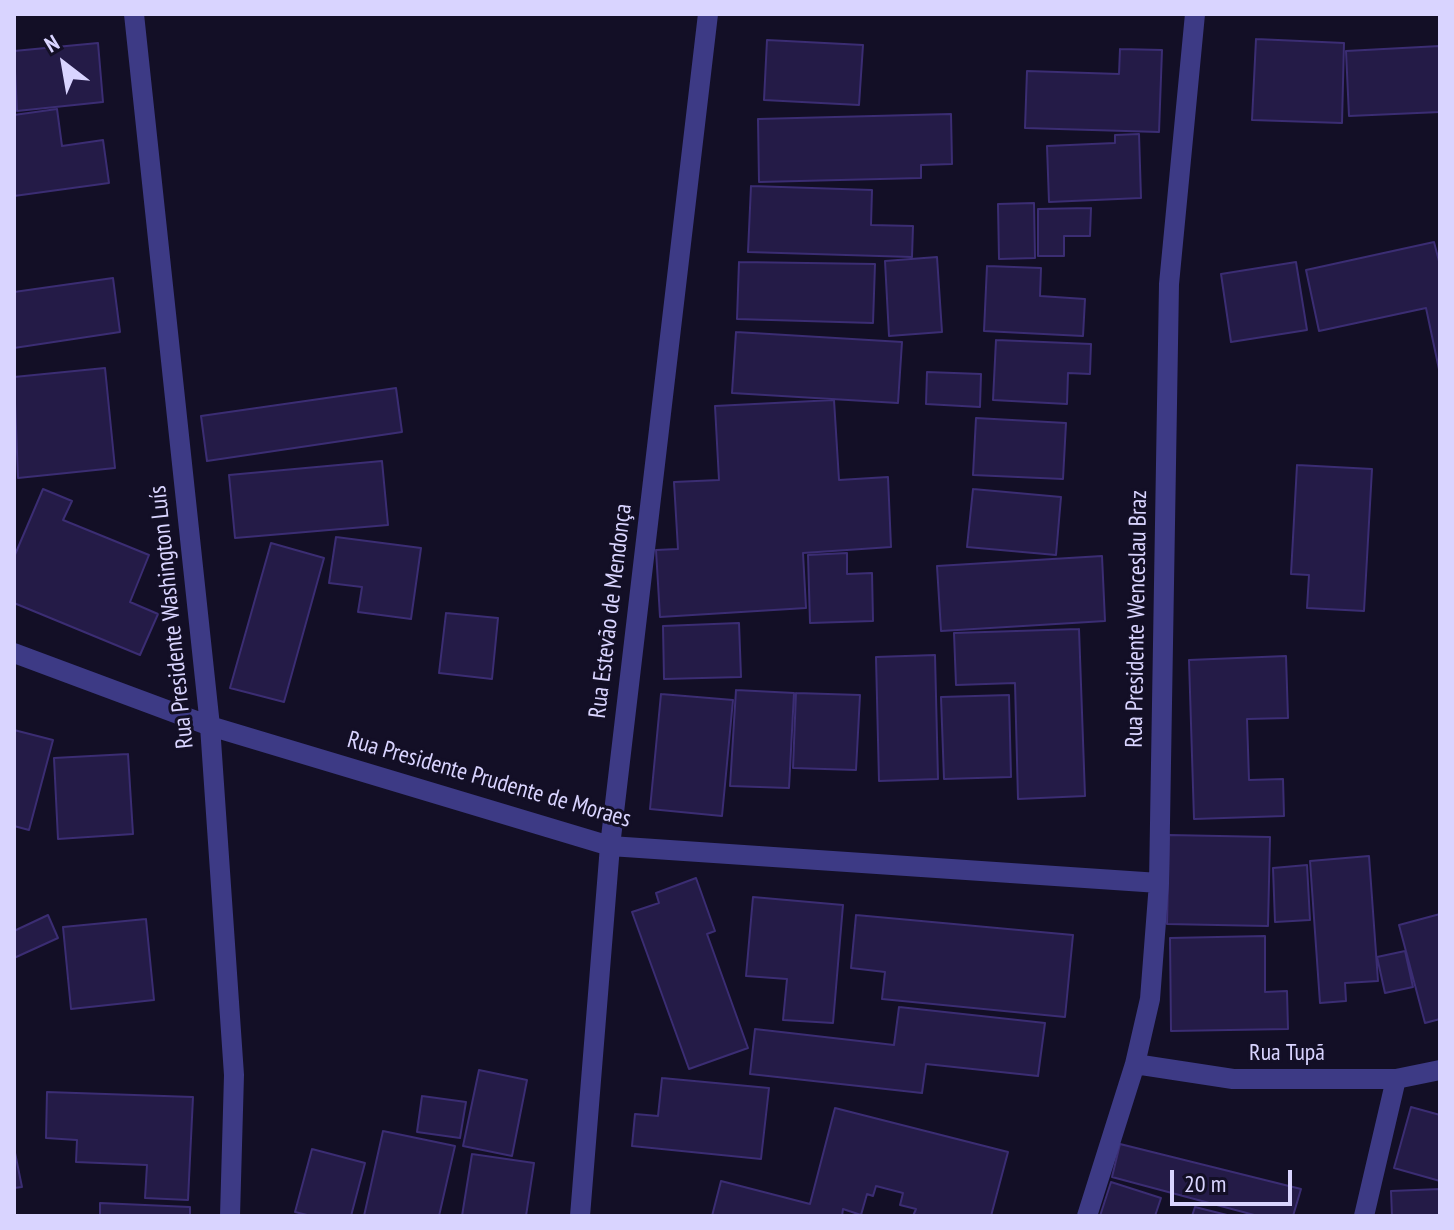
<!DOCTYPE html>
<html>
<head>
<meta charset="utf-8">
<style>
	body { margin:0 }
	#map { position:relative; width:1454px; height:1230px; overflow:hidden; background:#130f26; font-family:"PT Sans Narrow",sans-serif }
	canvas { display:block }
	.frame { position:absolute; inset:0; border:16px solid #d9d4ff; pointer-events:none }
	.north { position:absolute; left:24px; top:24px; width:80px; height:80px; -webkit-text-stroke:6px #130f26; paint-order:stroke; rotate:329deg; font-size:22px; font-weight:700; line-height:32px; text-align:center; color:#d9d4ff }
	.north::after { content:''; display:block; margin:auto; width:28px; height:36px; background:#d9d4ff; clip-path:polygon(50% 0,100% 100%,50% 72%,0 100%) }
	.scale { position:absolute; left:1170px; top:1170px; width:122px; height:36px; box-sizing:border-box; border:4px solid #d9d4ff; border-top:0; padding-left:10px; font-size:24px; line-height:28px; white-space:nowrap; color:#d9d4ff; -webkit-text-stroke:6px #130f26; paint-order:stroke }
</style>
</head>
<body>
<div id="map">
<canvas width="1454" height="1230"></canvas>
<div class="frame"></div>
<div class="north">N</div>
<div class="scale">20 m</div>
</div>
<script>
const g = document.querySelector('canvas').getContext('2d');
g.lineJoin = 'round';
function paint(path, color) {
  g.fillStyle = color;
  g.fill(path, 'evenodd');
}
function poly(rows) {
  const path = new Path2D();
  for (const r of rows) {
    path.moveTo(r[0], r[1]);
    for (let i = 2; i < r.length; i += 2) path.lineTo(r[i], r[i + 1]);
  }
  return path;
}
function stroke(path, color, width, dash) {
  g.strokeStyle = color;
  g.lineWidth = width;
  g.lineCap = dash ? 'butt' : 'round';
  g.setLineDash(dash || []);
  g.stroke(path);
}
function write(font, color, halo, rows, align = 'center') {
  g.font = font + ' "PT Sans Narrow",sans-serif';
  g.lineWidth = 6;
  g.setLineDash([]);
  g.textBaseline = 'middle';
  g.strokeStyle = halo;
  g.fillStyle = color;
  for (const [text, x, y, turn = 0] of rows) {
    g.save();
    g.translate(x, y);
    g.rotate((+turn || 0) * Math.PI / 180);
    g.textAlign = isNaN(turn) ? turn : align;
    if (halo) g.strokeText(text, 0, 0);
    g.fillText(text, 0, 0);
    g.restore();
  }
}
const building = poly([
	[1256,39,1344,43,1342,123,1252,120,1256,39],
	[767,40,863,45,859,105,764,100,767,40],
	[98,43,103,102,17,111,14,51,98,43],
	[1440,46,1440,112,1349,116,1346,51,1440,46],
	[1120,49,1162,50,1159,132,1025,128,1027,71,1119,74,1120,49],
	[57,109,62,146,103,140,109,183,14,196,14,115,57,109],
	[951,114,952,164,921,165,921,178,759,182,758,119,951,114],
	[1139,134,1141,198,1049,202,1047,146,1115,143,1115,135,1139,134],
	[751,186,872,190,871,225,913,226,912,257,748,252,751,186],
	[1034,203,1035,258,999,259,998,204,1034,203],
	[1091,208,1090,236,1064,236,1064,256,1038,256,1038,209,1091,208],
	[1434,242,1440,265,1440,374,1426,308,1319,331,1306,270,1434,242],
	[937,257,942,332,889,336,885,261,937,257],
	[739,262,875,264,873,323,737,319,739,262],
	[1296,262,1307,330,1231,342,1221,274,1296,262],
	[987,266,1041,268,1040,296,1085,299,1083,336,984,331,987,266],
	[113,278,120,332,14,348,14,292,113,278],
	[736,332,902,342,898,403,732,393,736,332],
	[996,340,1091,344,1090,374,1068,373,1067,404,993,400,996,340],
	[105,368,115,468,18,478,14,377,105,368],
	[927,372,981,374,980,407,926,404,927,372],
	[396,388,402,432,207,461,201,416,396,388],
	[834,400,839,480,888,477,891,547,803,553,806,608,660,617,656,550,678,549,674,482,719,480,715,406,834,400],
	[976,418,1066,423,1063,479,973,475,976,418],
	[382,461,388,525,235,538,229,475,382,461],
	[1297,465,1372,469,1364,611,1307,608,1309,575,1291,574,1297,465],
	[43,489,72,501,63,520,149,555,130,602,158,614,140,655,14,603,14,557,43,489],
	[973,489,1061,497,1056,555,967,547,973,489],
	[336,537,421,548,411,619,358,612,362,587,329,583,336,537],
	[271,543,324,558,284,702,230,688,271,543],
	[847,553,847,574,872,573,873,621,810,623,808,555,847,553],
	[1102,556,1105,621,941,631,937,566,1102,556],
	[446,613,498,618,492,679,439,673,446,613],
	[739,623,741,677,664,679,663,626,739,623],
	[1079,629,1085,796,1018,799,1015,683,956,685,954,633,1079,629],
	[935,655,938,779,879,781,876,657,935,655],
	[1286,656,1288,718,1247,719,1249,780,1283,779,1284,816,1194,819,1189,660,1286,656],
	[736,690,794,693,789,788,730,786,736,690],
	[796,693,860,695,856,770,793,768,796,693],
	[661,694,733,700,722,816,650,809,661,694],
	[1009,695,1011,777,944,779,941,697,1009,695],
	[14,730,53,740,29,830,14,826,14,730],
	[128,754,133,834,58,839,54,758,128,754],
	[1169,835,1270,837,1268,926,1167,924,1169,835],
	[1369,856,1378,981,1345,983,1346,1001,1320,1003,1310,861,1369,856],
	[1307,865,1310,920,1275,922,1273,868,1307,865],
	[696,878,715,931,707,934,748,1048,689,1069,632,912,659,903,656,893,696,878],
	[753,897,843,905,833,1023,783,1020,787,979,746,976,753,897],
	[1440,914,1440,1019,1425,1023,1399,925,1440,914],
	[48,915,58,938,14,958,14,931,48,915],
	[856,915,1073,935,1065,1017,882,999,885,972,851,968,856,915],
	[146,919,154,1000,71,1009,63,927,146,919],
	[1265,936,1265,992,1287,991,1288,1029,1171,1031,1170,938,1265,936],
	[1405,951,1413,987,1385,993,1377,957,1405,951],
	[899,1007,1045,1023,1038,1076,926,1064,922,1093,750,1074,755,1029,894,1045,899,1007],
	[479,1070,527,1080,512,1156,463,1146,479,1070],
	[662,1078,769,1088,761,1159,632,1146,635,1114,658,1116,662,1078],
	[47,1092,193,1097,188,1200,145,1198,147,1165,76,1162,77,1140,46,1138,47,1092],
	[422,1096,466,1102,460,1138,417,1132,422,1096],
	[1411,1107,1440,1115,1440,1181,1394,1168,1411,1107],
	[835,1108,1008,1152,991,1216,712,1216,721,1181,810,1204,835,1108],
	[383,1131,455,1146,439,1216,364,1216,383,1131],
	[1120,1144,1301,1189,1293,1216,1258,1216,1112,1177,1120,1144],
	[14,1148,22,1187,14,1188,14,1148],
	[312,1149,365,1163,351,1216,311,1216,295,1212,312,1149],
	[472,1154,534,1163,526,1216,462,1216,472,1154],
	[1111,1182,1161,1198,1155,1216,1100,1216,1111,1182],
	[876,1186,903,1193,900,1205,916,1209,913,1216,842,1216,843,1209,861,1215,867,1194,873,1196,876,1186],
	[1440,1189,1440,1216,1392,1216,1391,1191,1440,1189],
	[100,1203,190,1207,190,1216,100,1216,100,1203],
	[1195,1207,1231,1216,1192,1216,1195,1207]
]);
const minor = poly([
	[134,14,210,726,234,1075,230,1216],
	[14,653,210,726,610,846,1159,883],
	[1135,1064,1233,1079,1396,1079,1440,1070],
	[580,1216,610,846,708,14],
	[1087,1216,1135,1064,1150,999,1159,883,1169,284,1195,14],
	[1364,1216,1396,1079]
]);
const streetNames = [
	["Rua Estevão de Mendonça",611,611,-83],
	["Rua Presidente Washington Luís",172,617,-96],
	["Rua Presidente Wenceslau Braz",1137,619,-89],
	["Rua Presidente Prudente de Moraes",489,780,16],
	["Rua Tupã",1287,1053]
];
paint(building, '#241b47');
stroke(building, '#3b2d73', 2);
stroke(minor, '#3d3a85', 20);
write('24px', '#d9d4ff', '#130f26', streetNames);
</script>
</body>
</html>
